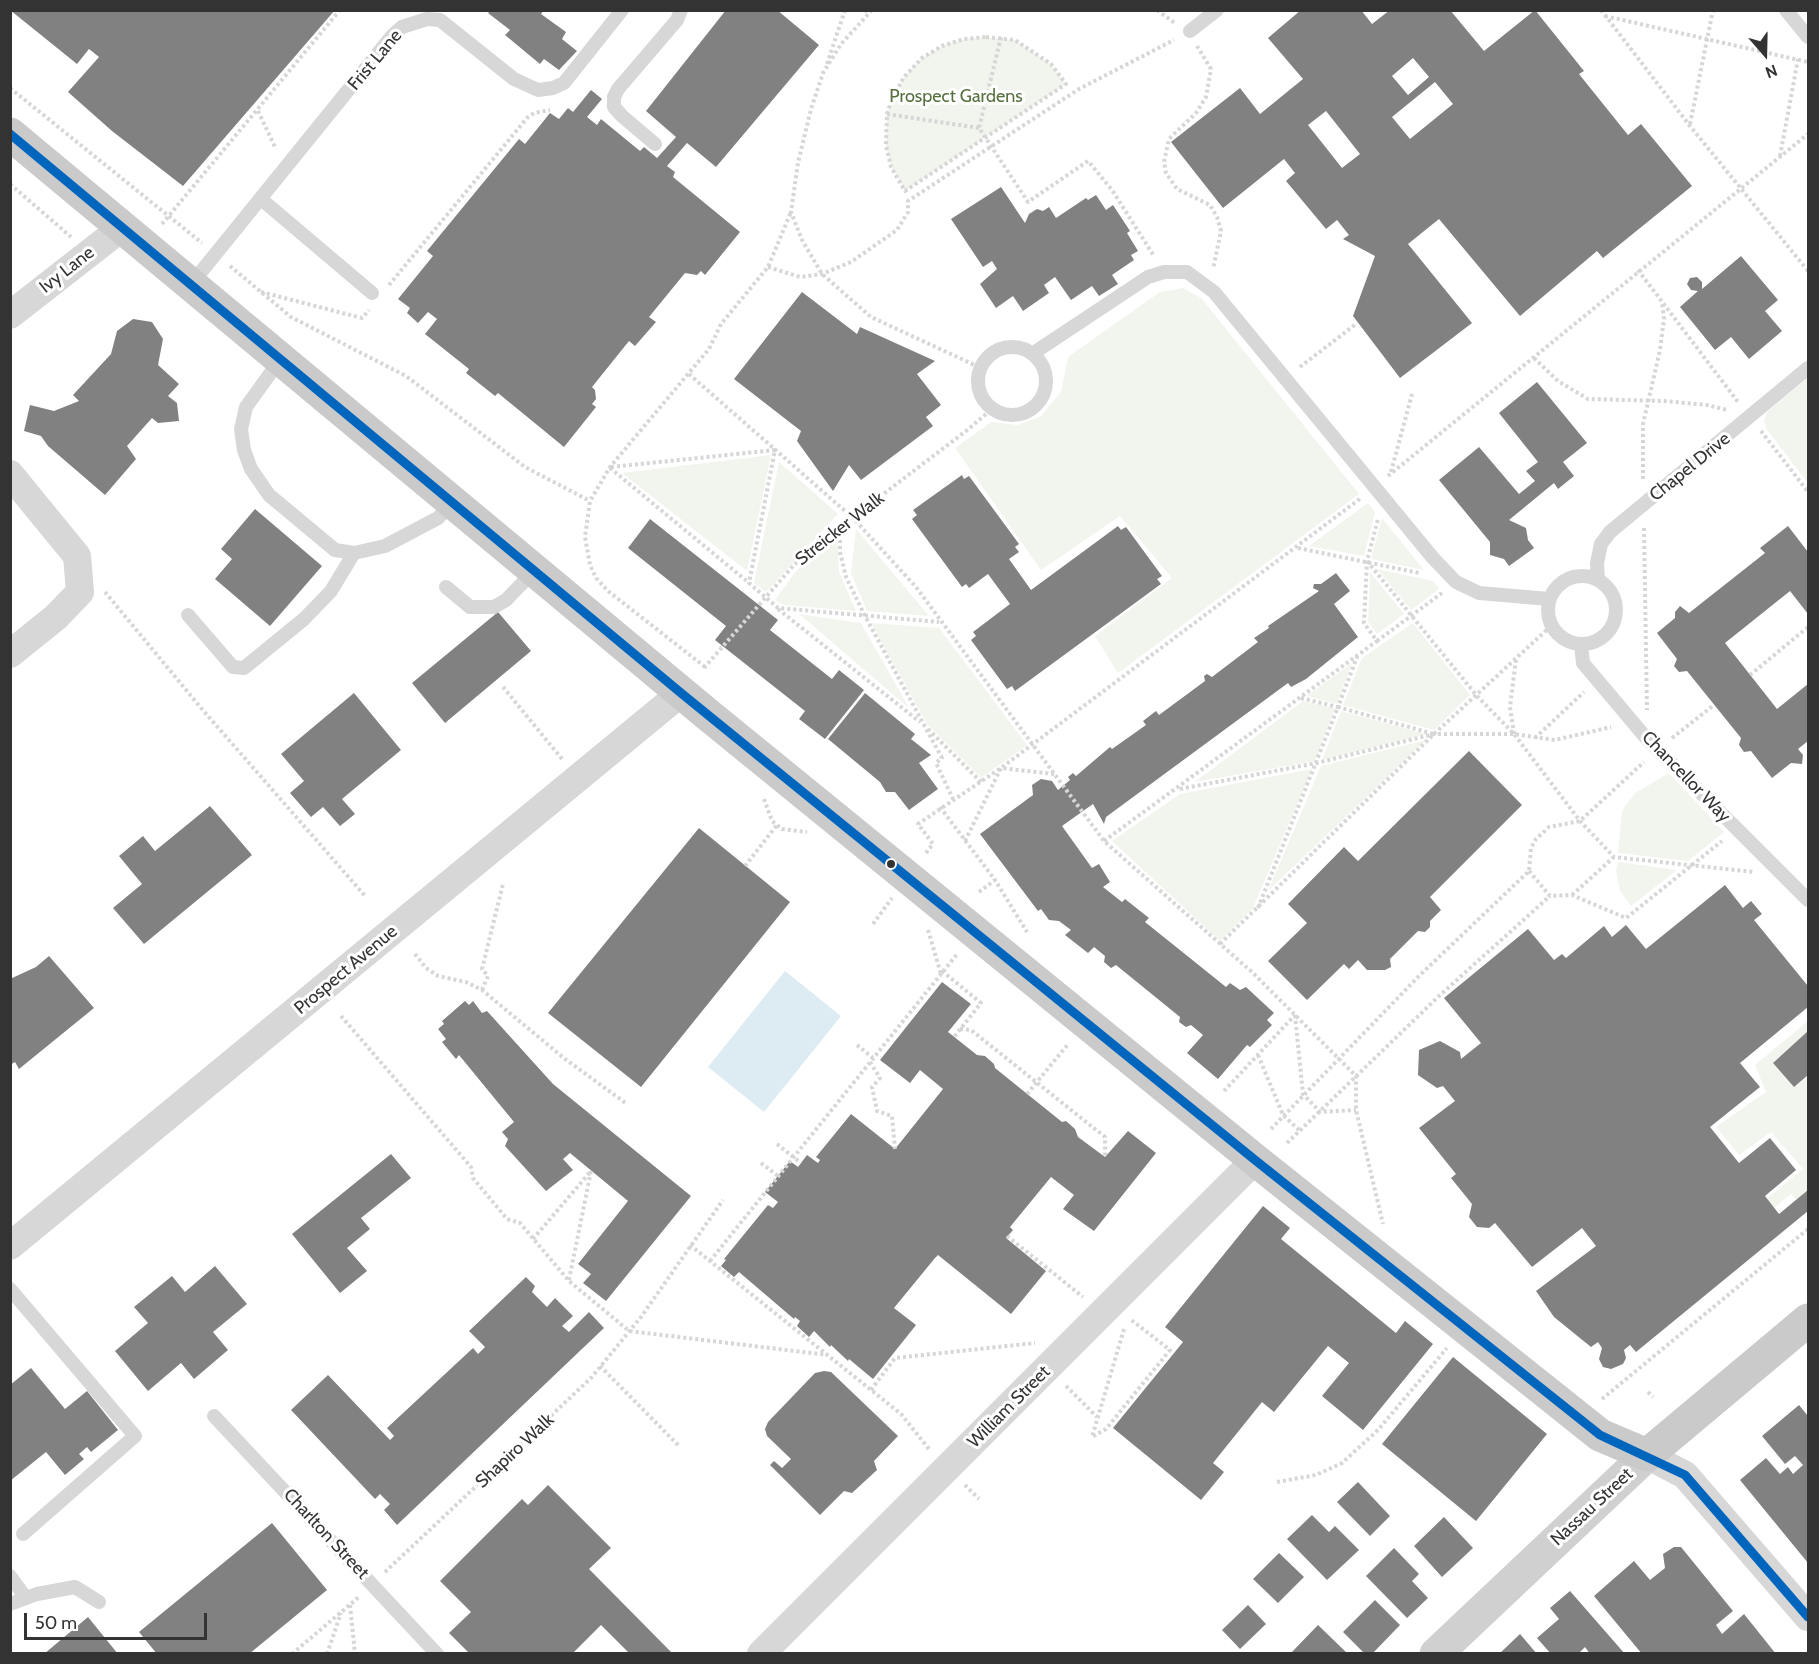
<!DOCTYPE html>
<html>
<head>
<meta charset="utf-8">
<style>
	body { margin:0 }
	#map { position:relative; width:1819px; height:1664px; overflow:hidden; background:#fff; font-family:Cabin,sans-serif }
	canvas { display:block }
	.frame { position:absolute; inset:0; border:12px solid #333; pointer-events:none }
	.north { position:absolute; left:1735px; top:24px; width:60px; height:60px; -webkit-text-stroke:4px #fff; paint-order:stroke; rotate:160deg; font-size:16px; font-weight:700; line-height:24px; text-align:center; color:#333 }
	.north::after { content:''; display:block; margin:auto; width:21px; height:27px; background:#333; clip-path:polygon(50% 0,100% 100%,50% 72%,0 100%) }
	.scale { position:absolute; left:24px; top:1613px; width:183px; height:27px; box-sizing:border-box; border:3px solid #333; border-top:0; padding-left:8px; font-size:18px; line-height:21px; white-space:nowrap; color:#333; -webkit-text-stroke:4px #fff; paint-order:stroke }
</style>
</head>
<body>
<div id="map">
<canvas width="1819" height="1664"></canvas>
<div class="frame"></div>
<div class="north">N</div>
<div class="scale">50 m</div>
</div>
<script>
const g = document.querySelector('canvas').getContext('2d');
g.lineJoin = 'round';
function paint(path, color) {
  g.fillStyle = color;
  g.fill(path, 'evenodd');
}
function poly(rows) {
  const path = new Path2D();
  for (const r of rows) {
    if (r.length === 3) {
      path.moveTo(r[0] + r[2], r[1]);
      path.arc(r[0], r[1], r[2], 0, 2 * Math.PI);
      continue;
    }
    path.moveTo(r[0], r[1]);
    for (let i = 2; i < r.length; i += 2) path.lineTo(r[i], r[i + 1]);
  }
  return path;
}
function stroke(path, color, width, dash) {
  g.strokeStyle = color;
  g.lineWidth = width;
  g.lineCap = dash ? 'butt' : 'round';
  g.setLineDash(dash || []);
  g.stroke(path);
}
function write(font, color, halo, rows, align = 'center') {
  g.font = font + ' Cabin,sans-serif';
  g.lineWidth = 6;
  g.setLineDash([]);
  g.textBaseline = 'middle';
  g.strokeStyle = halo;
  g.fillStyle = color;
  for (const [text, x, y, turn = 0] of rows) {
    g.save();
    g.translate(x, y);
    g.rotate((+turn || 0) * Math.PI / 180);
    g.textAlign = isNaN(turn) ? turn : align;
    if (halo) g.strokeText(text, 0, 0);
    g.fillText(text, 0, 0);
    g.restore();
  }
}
const green = poly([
	[986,37,1015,40,1051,64,1066,84,905,191,891,167,886,145,887,114,892,99,904,77,922,58,942,46,964,39],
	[1183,288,1201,298,1359,494,1118,673,1095,636,1172,578,1120,516,1041,570,955,448,991,422,1017,425,1040,417,1061,392,1068,357,1160,292],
	[1808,378,1808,483,1767,430,1764,421,1767,412],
	[771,455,747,571,622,473],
	[779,462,838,514,766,592,754,583],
	[1368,503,1375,512,1364,556,1309,546],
	[1382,518,1424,570,1371,559],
	[856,529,929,616,867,611,851,573],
	[837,535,839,572,856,611,784,605,775,600,797,570],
	[1377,569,1433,581,1439,589,1411,610],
	[1370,572,1404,614,1377,634,1368,622],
	[799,614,861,623,909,708],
	[871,623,939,628,1027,745,981,778,927,724],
	[1413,623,1470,695,1434,730,1343,705,1362,658],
	[1352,663,1337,704,1307,696],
	[1303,701,1335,708,1315,761,1195,782],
	[1341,711,1426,734,1322,760],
	[1426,740,1268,891,1321,766],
	[1312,769,1253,908,1220,941,1112,841,1180,794],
	[1669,773,1724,832,1688,861,1618,853,1622,811,1635,793],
	[1618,862,1677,870,1631,906,1620,891,1616,871],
	[1808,1021,1808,1031,1773,1063,1794,1087,1808,1075,1808,1190,1797,1200,1791,1194,1774,1208,1766,1199,1803,1169,1771,1132,1739,1155,1716,1127,1766,1092,1755,1065]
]);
const water = poly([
	[785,971,841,1016,764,1112,708,1067]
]);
const building = poly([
	[10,10,335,10,183,186,112,131,68,92,99,57,89,49,77,64],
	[491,10,544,10,541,14,566,32,562,39,577,51,559,70,544,59,540,64,505,35,510,30,488,13],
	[726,10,777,10,819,45,716,167,687,143,667,166,675,172,673,177,740,232,705,275,701,271,697,275,685,273,649,317,656,322,635,346,629,341,592,387,595,390,596,399,592,404,596,407,564,447,498,393,495,396,466,373,469,369,425,334,437,319,428,312,418,323,407,313,410,308,398,299,433,256,427,251,519,139,525,144,550,113,559,119,568,108,573,112,591,90,602,99,587,117,597,125,601,119,640,151,644,147,657,158,676,137,646,111],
	[1301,10,1361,10,1372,24,1390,10,1450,10,1484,51,1535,10,1584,71,1579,74,1628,135,1641,124,1692,186,1603,258,1597,251,1520,316,1439,219,1408,244,1472,323,1400,378,1353,316,1375,256,1343,239,1349,235,1337,220,1326,229,1286,181,1295,173,1284,159,1223,208,1171,142,1240,88,1260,114,1303,79,1268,38],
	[1413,58,1429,77,1408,95,1392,76],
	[1435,82,1453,104,1410,139,1392,117],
	[1326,111,1360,154,1342,168,1308,125],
	[1001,187,1025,223,1029,214,1037,209,1043,211,1049,207,1056,218,1086,198,1088,200,1096,195,1106,210,1113,205,1130,231,1127,233,1138,251,1131,255,1134,260,1112,275,1118,284,1099,296,1092,286,1071,300,1055,277,1044,285,1049,293,1023,311,1013,296,996,308,980,284,997,269,992,261,983,267,951,219],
	[1741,256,1778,300,1765,311,1782,331,1749,359,1731,337,1715,350,1680,307,1698,291,1691,290,1687,284,1690,278,1697,277,1702,282,1702,289],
	[802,292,857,334,860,327,935,361,917,374,941,405,926,417,933,426,861,480,849,465,833,491,797,441,801,431,734,379],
	[133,319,152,322,163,339,158,365,179,384,168,396,177,403,179,421,158,423,152,418,127,446,136,459,105,495,48,446,41,436,24,431,30,405,54,411,79,401,73,395,111,354,117,331],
	[1537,382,1587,443,1563,462,1574,476,1558,489,1554,483,1509,520,1526,528,1528,540,1534,548,1509,566,1504,559,1490,555,1490,542,1439,480,1479,447,1519,494,1535,481,1526,471,1538,462,1499,413],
	[962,475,964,479,969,476,1019,544,1015,547,1019,552,1009,559,1031,590,1118,526,1121,530,1126,527,1162,576,1157,579,1161,584,1015,691,1012,686,1007,689,971,640,976,636,973,632,1010,604,988,574,969,588,966,584,962,587,912,519,917,515,913,510],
	[255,509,322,566,270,626,215,579,232,559,221,549],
	[650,519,778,620,770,630,832,679,839,670,864,690,825,739,799,719,805,711,715,640,726,626,628,548],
	[1788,526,1808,552,1808,614,1790,591,1725,643,1777,709,1808,684,1808,741,1798,749,1803,755,1802,764,1791,763,1772,778,1751,751,1744,752,1739,745,1741,738,1687,671,1679,672,1674,666,1677,659,1657,633,1675,618,1675,612,1680,606,1689,613,1765,553,1760,548],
	[1336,573,1350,591,1334,604,1358,637,1306,679,1291,687,1288,683,1106,817,1104,824,1093,804,1062,826,1092,868,1099,864,1110,882,1103,887,1122,902,1125,899,1149,918,1145,922,1226,987,1230,983,1240,990,1246,987,1274,1013,1267,1020,1272,1025,1250,1047,1247,1045,1218,1079,1187,1053,1203,1035,1191,1025,1186,1027,1179,1022,1180,1017,1116,965,1111,968,1104,962,1105,956,1094,947,1088,953,1065,935,1071,930,1059,921,1049,920,1041,909,1038,911,980,834,1033,795,1032,785,1041,779,1052,781,1058,790,1070,780,1068,777,1073,773,1076,776,1110,747,1112,749,1146,725,1143,721,1156,711,1159,715,1205,681,1204,676,1207,674,1212,677,1258,642,1254,638,1269,628,1268,626,1319,591,1313,588,1314,584,1321,584],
	[498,612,531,651,445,723,412,683],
	[354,693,401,750,342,799,355,814,340,826,323,807,311,817,290,793,304,781,281,754],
	[865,693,915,734,911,739,931,755,919,763,938,789,909,810,895,792,886,792,880,782,828,739],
	[1469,751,1522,805,1430,897,1441,910,1430,921,1430,927,1425,932,1418,931,1390,959,1391,967,1385,970,1367,970,1358,960,1349,969,1344,964,1307,1000,1268,961,1307,923,1288,904,1344,847,1358,861],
	[210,806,252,855,144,944,113,908,142,884,119,856,143,836,155,851],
	[699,828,790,902,641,1087,548,1013],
	[1725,885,1743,908,1751,901,1762,914,1754,920,1808,986,1808,1007,1740,1063,1760,1087,1710,1127,1739,1163,1770,1138,1796,1170,1765,1196,1779,1214,1808,1190,1808,1211,1636,1352,1630,1345,1624,1350,1626,1358,1623,1364,1611,1369,1603,1367,1599,1359,1602,1348,1598,1342,1591,1347,1554,1317,1536,1291,1596,1246,1582,1228,1532,1267,1495,1223,1489,1228,1477,1227,1469,1217,1472,1204,1451,1178,1456,1174,1419,1128,1455,1101,1443,1086,1437,1088,1418,1075,1419,1050,1440,1041,1460,1052,1461,1059,1481,1043,1444,998,1528,929,1554,960,1562,954,1566,958,1604,926,1612,937,1626,925,1646,949],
	[49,956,94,1008,19,1069,15,1062,10,1065,10,979,36,967],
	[942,982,971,1004,948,1032,977,1055,985,1056,994,1064,995,1068,1062,1122,1066,1121,1075,1129,1078,1137,1105,1157,1128,1131,1156,1153,1094,1231,1063,1209,1074,1195,1051,1177,1010,1227,1013,1230,1006,1238,1046,1271,1011,1314,938,1255,935,1258,894,1308,916,1325,873,1379,849,1359,848,1361,831,1345,830,1347,814,1331,809,1337,797,1326,800,1321,795,1317,794,1319,739,1272,734,1277,721,1266,726,1260,724,1259,768,1205,773,1208,778,1202,765,1192,790,1161,798,1167,807,1155,818,1163,820,1160,816,1157,851,1114,895,1149,943,1089,920,1070,910,1083,880,1060],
	[465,1001,469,1005,473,1001,482,1013,487,1011,553,1084,691,1196,606,1301,583,1283,591,1274,578,1264,628,1201,570,1153,563,1159,573,1170,546,1191,505,1146,508,1139,502,1132,514,1122,459,1055,456,1059,442,1042,446,1039,438,1029,444,1024,442,1021],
	[1808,1031,1808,1075,1794,1087,1773,1063],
	[391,1154,411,1178,361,1218,370,1229,347,1248,367,1271,340,1293,292,1234],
	[1263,1206,1290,1228,1281,1239,1396,1333,1405,1321,1433,1344,1363,1430,1322,1396,1349,1363,1328,1346,1274,1412,1262,1402,1213,1463,1224,1472,1201,1500,1113,1428,1183,1342,1165,1327],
	[215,1266,247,1304,213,1332,228,1350,194,1379,181,1363,148,1391,115,1351,148,1323,134,1307,172,1276,185,1292],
	[526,1277,535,1286,532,1292,547,1307,555,1298,573,1316,562,1326,569,1332,589,1312,604,1328,397,1525,384,1510,390,1504,380,1494,375,1499,291,1410,328,1375,390,1440,394,1436,387,1428,473,1348,478,1354,485,1347,469,1331],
	[1453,1357,1547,1434,1476,1521,1382,1444],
	[31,1368,65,1409,87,1391,118,1430,91,1452,87,1447,79,1454,84,1459,65,1475,46,1452,10,1481,10,1385],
	[824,1371,831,1372,898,1436,874,1461,877,1470,852,1493,844,1491,820,1515,770,1465,774,1461,782,1468,791,1459,767,1436,765,1429,768,1422,815,1373],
	[1799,1405,1808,1416,1808,1563,1740,1480,1766,1458,1780,1474,1788,1467,1793,1474,1803,1465,1795,1456,1785,1464,1762,1436],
	[1358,1482,1390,1516,1370,1536,1337,1502],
	[548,1485,611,1548,589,1569,673,1654,630,1654,601,1625,572,1654,470,1654,449,1633,471,1612,440,1581,522,1499,528,1505],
	[1312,1515,1329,1532,1335,1526,1359,1550,1327,1580,1287,1539],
	[1444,1517,1473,1548,1442,1577,1414,1546],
	[272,1523,327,1590,249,1654,157,1654,139,1632],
	[1674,1547,1681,1547,1733,1611,1716,1625,1722,1634,1744,1614,1776,1654,1642,1654,1594,1596,1634,1561,1650,1580,1665,1568,1663,1554],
	[1394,1548,1419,1574,1412,1581,1428,1598,1407,1618,1366,1576],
	[1279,1553,1304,1577,1278,1603,1253,1579],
	[1570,1591,1625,1654,1590,1654,1585,1647,1578,1654,1551,1654,1537,1638,1559,1619,1550,1608],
	[1375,1600,1400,1625,1372,1654,1365,1654,1343,1632],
	[1248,1605,1266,1624,1240,1649,1222,1630],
	[88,1617,118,1654,44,1654],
	[1318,1625,1348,1654,1290,1654],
	[1520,1634,1537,1654,1499,1654]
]);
const path = poly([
	[858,10,870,11],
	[872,10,841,44,823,73,811,109,798,163,791,212,802,240,822,274,871,317,981,368],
	[1157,10,1175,23],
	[1601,10,1690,126,1808,271],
	[1605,16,1808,62],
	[986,37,1015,40,1051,64,1066,84,905,191,891,167,886,145,887,114,892,99,904,77,922,58,942,46,964,39,986,37],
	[1001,37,979,128,1028,202,1088,161,1112,190,1154,256],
	[1197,46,1211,69,1206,97,1196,113,1169,139,1164,162,1166,173,1177,189,1210,205,1217,217,1221,231,1213,269],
	[827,64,845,10],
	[10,88,202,243],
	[258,111,276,149],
	[887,114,979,128],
	[1690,124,1713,10],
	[1780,156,1798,59],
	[10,184,71,237],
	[162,224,340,10],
	[230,266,291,317,406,376,525,467,590,501],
	[768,267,800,277,822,274,851,262,897,230,908,212,908,201,1079,89,1174,40],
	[1638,270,1738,402],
	[389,285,527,118,534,113,550,110],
	[261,292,362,318,369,310],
	[1534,358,1558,381,1588,399,1664,401,1707,405,1727,410],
	[1300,367,1356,324],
	[689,374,853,518,916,587,1104,841,1253,973,1356,1076,1356,1110,1383,1224],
	[1761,431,1808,492],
	[611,467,775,450,749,583,778,608,939,622],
	[610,468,749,583],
	[1391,472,1412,394],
	[1388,476,1808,134],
	[1643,479,1643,424,1660,350,1664,319,1662,302],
	[840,528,840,552,846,577,865,616,942,758,936,763,953,799],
	[1644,528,1647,710],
	[1298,548,1419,573],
	[1367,561,1477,696,1514,734,1580,821,1614,857,1754,872],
	[105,592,201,708,366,897],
	[778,609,920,722],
	[1377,641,1442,593],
	[705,667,608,591,596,578,590,565,585,537,590,501,610,467,709,349,721,324,768,267,791,212],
	[704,668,793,566,819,543,966,431,992,409],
	[1750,675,1808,627],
	[503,687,562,759],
	[1301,698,1338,707,1357,657],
	[928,729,981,782],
	[1514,734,1510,707,1516,659],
	[1535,738,1584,692],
	[1672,738,1714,705],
	[1180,789,1317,763,1434,734,1514,734,1555,740,1611,727],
	[764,799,772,821,782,829,807,832],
	[940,807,995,880,1027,932],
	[965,841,1001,768,1054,774],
	[1104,841,1377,641,1364,623,1367,561,1378,519],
	[926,853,933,844,918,824,1001,768,1361,498],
	[745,866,777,825],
	[1529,871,1550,896,1572,895,1626,918,1722,841],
	[979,892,995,880],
	[1572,895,1614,857],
	[1258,908,1338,707,1434,734],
	[873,924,892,898],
	[928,930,941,974],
	[1220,944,1434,734,1551,626],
	[415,954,426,968,438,976,466,982,482,990,565,1059,627,1104],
	[942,971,981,1003,954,1037],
	[482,990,488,976,482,969,503,884],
	[1295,1015,1303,1094,1320,1112,1356,1110],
	[341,1016,471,1167,473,1178,507,1219,520,1223,569,1281,629,1331,828,1355],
	[960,1029,971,1030,1105,1137,1105,1157],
	[857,1045,873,1058],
	[1258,1055,1283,1115,1300,1131],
	[870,1062,880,1078,872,1087,877,1111,892,1116,895,1149],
	[1224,1091,1295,1015],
	[1027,1094,1069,1043],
	[1271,1129,1418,977,1529,871,1531,848,1536,839,1549,827,1580,821,1644,762],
	[1287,1143,1439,996,1550,896],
	[761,1163,778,1176],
	[1007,1236,1083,1297],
	[533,1239,591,1171],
	[690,1245,901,1414,929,1449],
	[710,1261,958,953],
	[569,1280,591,1171],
	[1124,1329,1092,1437,1106,1429,1170,1350,1130,1319],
	[600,1366,678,1445],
	[1066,1386,1097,1417],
	[871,1390,895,1358,1035,1343],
	[1648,1392,1653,1397],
	[1602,1399,1808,1229],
	[1277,1482,1316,1475,1342,1463,1378,1430,1447,1348],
	[965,1485,979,1499],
	[385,1572,591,1378,641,1317,723,1200],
	[350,1605,355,1654],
	[292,1654,360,1596],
	[327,1654,341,1613]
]);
const lane = poly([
	[1786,10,1808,37],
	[1190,31,1217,10],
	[655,144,622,116,614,107,614,97,618,89,677,20,681,10],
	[261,199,372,293],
	[192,283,392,36,402,27,427,19,440,20,514,79,538,90,553,88,564,83,622,10],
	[1012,381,34],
	[1032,354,1148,277,1164,272,1187,272,1214,292,1433,558,1456,582,1479,593,1549,599],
	[280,360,246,407,241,429,244,450,251,469,269,495,335,550,354,553,385,546,438,518,453,502],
	[1582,610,34],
	[1598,580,1597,563,1601,544,1610,532,1808,368],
	[446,587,470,607,494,607,506,600,535,570],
	[188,615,233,667,244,668,304,619,331,591,354,553],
	[1581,644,1583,663,1647,739,1808,900],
	[10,1289,135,1436,23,1534],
	[214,1416,437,1654],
	[10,1576,26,1598],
	[10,1604,37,1594,75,1587,99,1602]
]);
const street = poly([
	[10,315,124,226],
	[10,474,77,556,80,592,56,617,10,654],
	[10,1246,681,693],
	[1647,1455,1685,1475,1808,1617],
	[761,1654,1255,1160]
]);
const secondary = poly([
	[1436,1654,1647,1455]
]);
const primary = poly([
	[10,134,707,714,1255,1160,1600,1435,1647,1455,1808,1320]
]);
const pathBridge = poly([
	[777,1144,801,1163]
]);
const bus1 = poly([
	[10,134,681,693,1255,1160,1600,1435,1685,1475,1808,1617]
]);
const markers = [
	[891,864,5,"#333"]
];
const streetNames = [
	["Frist Lane",375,60,-50],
	["Ivy Lane",67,270,-38],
	["Chapel Drive",1690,467,-39],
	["Streicker Walk",840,529,-38],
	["Chancellor Way",1686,777,46],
	["Prospect Avenue",346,970,-40],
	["William Street",1009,1407,-45],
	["Shapiro Walk",515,1451,-43],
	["Nassau Street",1592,1507,-43],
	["Charlton Street",326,1534,47]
];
const parkNames = [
	["Prospect Gardens",956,97]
];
paint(green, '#f1f5ed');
paint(water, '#ddebf3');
paint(building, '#818181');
stroke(path, '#d6d6d6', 4, [3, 3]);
stroke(lane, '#d7d7d7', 14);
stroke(street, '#d7d7d7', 28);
stroke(secondary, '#d0d0d0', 33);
stroke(primary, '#cacaca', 33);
stroke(pathBridge, '#d6d6d6', 4, [3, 3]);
stroke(bus1, '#0065bd', 9);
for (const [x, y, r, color] of markers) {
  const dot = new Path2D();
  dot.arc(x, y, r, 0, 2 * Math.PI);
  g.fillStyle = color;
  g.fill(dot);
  stroke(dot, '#fff', 2);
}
write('18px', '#333', '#fff', streetNames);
write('18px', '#56703f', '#fff', parkNames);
</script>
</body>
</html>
